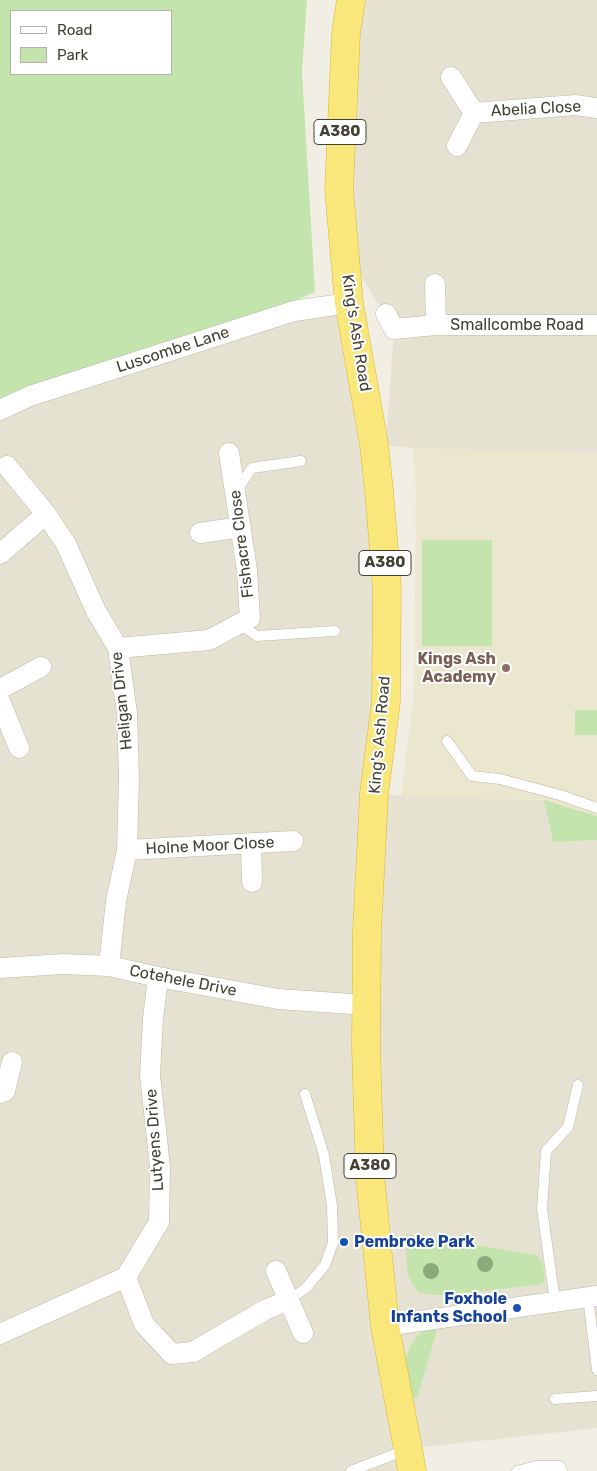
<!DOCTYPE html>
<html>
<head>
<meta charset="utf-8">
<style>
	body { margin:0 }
	#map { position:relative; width:597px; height:1471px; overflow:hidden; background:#f1efe4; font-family:Rubik,sans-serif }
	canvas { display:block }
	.legend { position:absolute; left:10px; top:10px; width:162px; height:65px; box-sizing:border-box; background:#fff; border:1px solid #b4b3ae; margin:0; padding:6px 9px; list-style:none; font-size:15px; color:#434034 }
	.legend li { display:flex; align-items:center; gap:10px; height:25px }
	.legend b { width:25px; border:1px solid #b4b3ae }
</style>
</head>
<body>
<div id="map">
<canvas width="597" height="1471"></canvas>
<ul class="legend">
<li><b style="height:6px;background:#fff"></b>Road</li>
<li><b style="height:14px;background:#c3e5ad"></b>Park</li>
</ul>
</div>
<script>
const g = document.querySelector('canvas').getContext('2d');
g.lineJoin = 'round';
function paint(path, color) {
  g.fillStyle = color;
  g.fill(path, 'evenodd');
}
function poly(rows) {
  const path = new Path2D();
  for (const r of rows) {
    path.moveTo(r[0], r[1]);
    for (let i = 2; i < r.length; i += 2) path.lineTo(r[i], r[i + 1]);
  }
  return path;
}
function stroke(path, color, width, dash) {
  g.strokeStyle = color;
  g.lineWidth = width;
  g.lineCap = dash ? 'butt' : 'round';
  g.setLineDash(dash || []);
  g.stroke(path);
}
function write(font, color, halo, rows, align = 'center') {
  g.font = font + ' Rubik,sans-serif';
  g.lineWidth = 4;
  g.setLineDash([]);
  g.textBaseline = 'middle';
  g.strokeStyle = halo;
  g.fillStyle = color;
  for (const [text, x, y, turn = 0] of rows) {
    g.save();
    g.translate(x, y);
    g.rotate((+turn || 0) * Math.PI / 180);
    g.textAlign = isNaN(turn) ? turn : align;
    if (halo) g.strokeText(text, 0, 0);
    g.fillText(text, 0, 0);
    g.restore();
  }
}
const residential = poly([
	[351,0,597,0,597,454,413,448,386,445,394,329,344,249],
	[349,303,374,444,374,793,401,796,544,800,553,842,597,840,597,1428,407,1449,421,1471,0,1471,0,410]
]);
const education = poly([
	[413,448,597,454,597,840,553,842,544,800,401,796,414,695,416,488]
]);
const green = poly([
	[0,0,307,0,302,72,315,292,292,302,26,387,0,399],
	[11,11,171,11,171,74,11,74],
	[422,540,492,540,492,646,422,646],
	[575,710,597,710,597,735,575,735],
	[544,800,597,816,597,840,553,842],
	[406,1234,536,1255,543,1263,545,1281,537,1285,446,1295,431,1295,419,1292,411,1282,407,1270],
	[438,1327,417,1398,409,1399,404,1364,412,1342,420,1333,427,1329]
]);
const service = poly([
	[237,490,252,468,301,461],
	[240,624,257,636,335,631],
	[447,741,472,776,500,779,560,795,597,808],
	[588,1297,597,1370],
	[289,1300,306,1288,325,1265,333,1243,332,1206,324,1155,305,1094],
	[555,1301,542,1209,546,1151,568,1127,578,1085],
	[555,1399,597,1396],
	[351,1471,406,1450],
	[517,1471,536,1466,560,1466,562,1471]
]);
const minor = poly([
	[451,77,474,113],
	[457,146,474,113,575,105,597,108],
	[435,284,436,325],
	[386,314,394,329,436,325,597,325],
	[0,410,30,396,294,311,349,303],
	[7,466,46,514,66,544,96,611,118,648,127,713,129,777,127,850,116,901,109,966],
	[200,533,241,527],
	[0,554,46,514],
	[118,648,209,640,250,618,247,570,229,453],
	[0,689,41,667],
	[0,701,19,748],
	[251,843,252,882],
	[127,850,293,841],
	[0,968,63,964,109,966,158,977,278,999,367,1005],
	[0,1093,5,1091,12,1062],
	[276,1271,303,1333],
	[126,1277,144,1324,172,1354,193,1352,265,1310,289,1300],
	[385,1326,597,1296],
	[0,1334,126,1277,159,1222,160,1167,150,1075,153,1019,158,977]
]);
const trunk = poly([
	[351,0,346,33,339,190,349,303,374,444,379,490,387,587,386,702,374,794,367,931,366,1047,370,1176,385,1326,412,1471]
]);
const trees = [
	[485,1264],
	[431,1271]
];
const markers = [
	[506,668,5,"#8d6e63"],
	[344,1242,5,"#1a4fb4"],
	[517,1308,5,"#1a4fb4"]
];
const shields = [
	[340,132,52],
	[385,563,52],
	[370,1166,52]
];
const shieldNames = [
	["A380",340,132],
	["A380",385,563],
	["A380",370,1166]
];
const streetNames = [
	["Abelia Close",536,109,-3],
	["Smallcombe Road",517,325],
	["King's Ash Road",356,333,81],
	["Luscombe Lane",173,350,-18],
	["Fishacre Close",242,544,-97],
	["Heligan Drive",122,701,-96],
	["King's Ash Road",380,735,-85],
	["Holne Moor Close",210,846,-3],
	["Cotehele Drive",183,981,11],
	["Lutyens Drive",155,1140,-94]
];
const educationNames = [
	["Kings Ash",496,659],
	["Academy",496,677]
];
const transitNames = [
	["Pembroke Park",354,1242],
	["Foxhole",507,1299,"right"],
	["Infants School",507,1317,"right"]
];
paint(residential, '#e5e2d2');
paint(education, '#eae7ce');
paint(green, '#c3e5ad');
stroke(service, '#bcb8a7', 11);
stroke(minor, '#bcb8a7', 21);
stroke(trunk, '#d9b736', 29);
stroke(service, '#fff', 10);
stroke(minor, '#fff', 20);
stroke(trunk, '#fae77c', 28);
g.fillStyle = '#8cab7d';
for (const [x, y] of trees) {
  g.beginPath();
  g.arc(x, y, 8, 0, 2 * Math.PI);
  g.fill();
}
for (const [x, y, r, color] of markers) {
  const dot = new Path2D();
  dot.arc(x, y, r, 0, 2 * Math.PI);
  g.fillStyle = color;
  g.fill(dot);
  stroke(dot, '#fff', 2);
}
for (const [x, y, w] of shields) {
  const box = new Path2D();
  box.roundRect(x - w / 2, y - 12.5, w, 25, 4);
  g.fillStyle = '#fff';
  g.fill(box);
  stroke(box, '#434034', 1);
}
write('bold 15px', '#434034', null, shieldNames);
write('16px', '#434034', '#fff', streetNames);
write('bold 16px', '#785e54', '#fff', educationNames, 'right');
write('bold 16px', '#164399', '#fff', transitNames, 'left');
</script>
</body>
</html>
